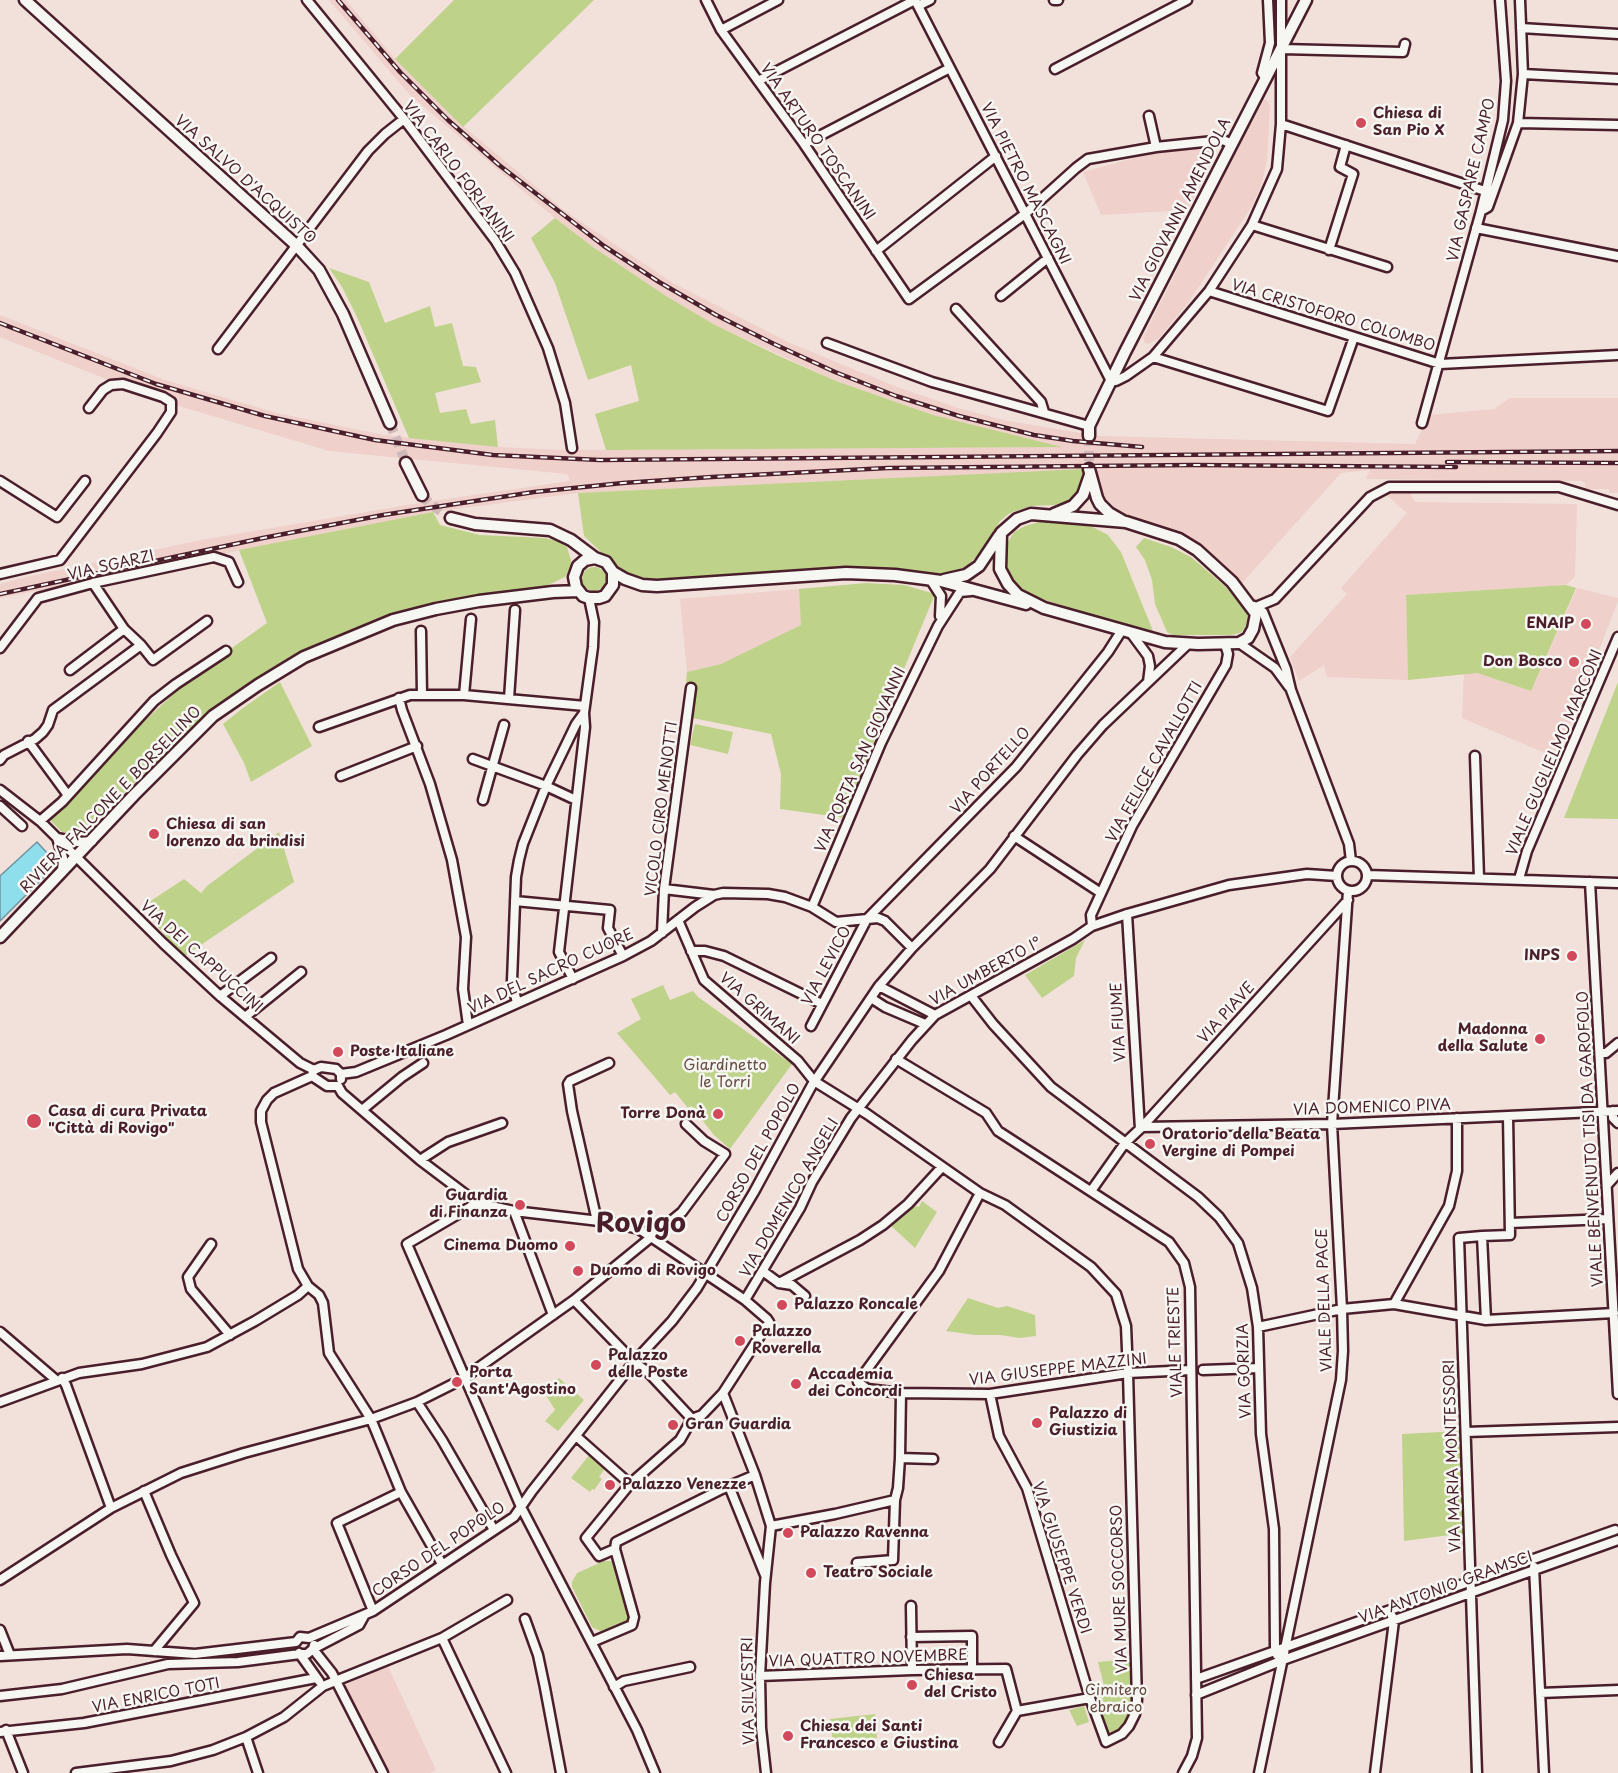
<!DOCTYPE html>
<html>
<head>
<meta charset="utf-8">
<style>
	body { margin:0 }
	canvas { display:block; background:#f2e0db }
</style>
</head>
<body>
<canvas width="1618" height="1773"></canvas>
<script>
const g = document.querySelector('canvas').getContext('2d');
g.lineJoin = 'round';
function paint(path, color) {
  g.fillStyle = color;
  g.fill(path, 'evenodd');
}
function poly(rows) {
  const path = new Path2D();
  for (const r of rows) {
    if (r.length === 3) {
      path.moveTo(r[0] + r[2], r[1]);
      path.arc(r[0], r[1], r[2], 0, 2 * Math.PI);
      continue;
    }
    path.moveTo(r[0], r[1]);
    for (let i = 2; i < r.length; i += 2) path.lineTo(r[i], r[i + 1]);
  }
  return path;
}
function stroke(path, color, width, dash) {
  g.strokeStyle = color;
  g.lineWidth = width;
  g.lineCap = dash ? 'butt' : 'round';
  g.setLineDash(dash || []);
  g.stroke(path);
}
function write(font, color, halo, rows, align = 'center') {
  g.font = font + ' "Playpen Sans",sans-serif';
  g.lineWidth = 5;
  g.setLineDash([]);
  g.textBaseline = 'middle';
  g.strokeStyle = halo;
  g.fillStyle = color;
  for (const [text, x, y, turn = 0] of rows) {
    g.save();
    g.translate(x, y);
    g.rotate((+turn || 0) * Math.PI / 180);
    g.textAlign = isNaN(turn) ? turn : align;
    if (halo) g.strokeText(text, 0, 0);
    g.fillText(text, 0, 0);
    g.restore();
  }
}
const built = poly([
	[329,0,346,0,395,59,463,126,565,211,673,283,790,343,897,387,958,408,1008,421,1099,436,1415,444,1429,415,1494,409,1510,398,1618,398,1618,493,1609,493,1609,489,1585,489,1585,483,1582,481,1366,479,1370,470,1341,473,1241,584,1210,553,1190,537,1114,512,1102,500,1099,490,1097,470,578,493,433,512,0,598,0,584,26,577,201,540,419,503,570,481,567,474,329,451,159,400,0,337,0,315,165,380,277,413,384,435,498,447,564,450,1059,447,933,415,836,381,715,325,666,296,593,247,555,218,410,95],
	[1262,99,1267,100,1270,106,1267,160,1261,186,1252,206,1188,303,1158,339,1148,344,1145,343,1143,337,1173,278,1230,154,1243,129],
	[1223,134,1187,210,1101,215,1083,172],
	[1409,491,1415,502,1577,504,1575,577,1566,585,1406,595,1408,680,1327,677,1324,665,1299,681,1290,657,1347,594,1341,588,1407,513,1384,493],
	[1577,588,1618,598,1618,601,1557,758,1462,718,1464,673,1477,673,1531,691],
	[799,589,802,625,721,664,687,672,680,599],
	[387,1664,436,1770,430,1773,387,1773,344,1686]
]);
const green = poly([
	[454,0,594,0,463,127,395,59],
	[555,218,593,247,666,296,715,325,779,356,836,381,933,415,1062,447,606,450,595,414,639,401,631,365,588,380,555,283,531,238],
	[329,268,369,282,385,323,430,306,435,327,452,323,463,366,476,367,481,382,435,393,440,413,466,409,471,424,495,420,498,447,409,438,357,317,342,287],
	[1085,469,1081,491,1074,499,1055,505,1031,506,1010,513,1000,521,987,546,968,565,955,572,935,575,905,569,865,568,651,580,630,578,620,571,613,561,605,556,584,536,578,493],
	[433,512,440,525,480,535,545,538,558,541,567,547,572,564,565,577,546,586,472,597,386,616,322,644,214,710,82,831,71,835,61,831,48,818,139,726,194,675,267,623,239,550],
	[1046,520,1089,525,1108,535,1121,552,1153,631,1108,620,1042,599,1026,592,1018,586,1010,577,1005,565,1006,545,1014,532,1025,526],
	[1144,538,1171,547,1191,557,1226,587,1245,610,1248,617,1245,628,1240,633,1231,635,1173,635,1167,632,1155,604,1152,580,1145,560,1136,547],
	[594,579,12],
	[866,583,904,585,935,594,870,751,846,818,780,809,781,774,771,734,683,716,687,672,721,664,801,625,799,589],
	[1566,585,1576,588,1531,691,1477,673,1408,680,1406,595],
	[280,682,312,746,251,782,244,763,223,724,243,708],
	[1618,682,1618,819,1564,818],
	[695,724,733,732,728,754,690,745],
	[279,832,294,882,183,957,158,927,157,916,149,902,184,879,201,893,207,886],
	[1085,940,1076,958,1074,976,1042,998,1025,975],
	[663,985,670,1000,693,991,698,997,792,1064,730,1149,714,1135,691,1106,688,1108,675,1092,670,1095,617,1033,641,1019,631,999],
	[922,1201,937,1212,915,1248,890,1225,912,1205,919,1207],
	[968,1298,998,1308,1007,1306,1035,1315,1036,1336,1020,1338,1000,1335,975,1335,946,1331],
	[559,1378,584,1400,558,1431,545,1421,555,1410,543,1390],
	[1461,1431,1465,1533,1404,1541,1402,1434],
	[590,1454,606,1467,599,1477,602,1479,594,1490,592,1489,590,1492,571,1478],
	[604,1561,611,1561,614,1564,629,1619,627,1622,602,1632,592,1627,572,1587,572,1582,577,1573],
	[1132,1659,1133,1705,1132,1715,1120,1732,1110,1736,1094,1689,1104,1686,1098,1662],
	[1084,1706,1089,1722,1077,1726,1069,1710],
	[875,1714,877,1738,833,1743,830,1719]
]);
const water = poly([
	[37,842,49,855,49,869,45,876,0,921,0,876,37,842]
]);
const majorTunnel = poly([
	[390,423,406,463],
	[1089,436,1089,469],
	[422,495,430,504,451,518]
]);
const minor = poly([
	[307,0,404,119,495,240,515,273,548,348,565,403,572,448],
	[706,0,721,30,804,144,909,299,1025,214,1076,168,1088,159,1156,147,1223,140,1232,144],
	[915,0,1111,381,1116,381,1126,376,1153,357,1209,291,1252,225,1277,169,1281,124,1281,0],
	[1054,0,1058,0],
	[918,6,930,0],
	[1521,28,1618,34],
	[721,30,778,0],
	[1282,49,1403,52,1405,44],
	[1055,69,1187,0],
	[1523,74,1618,79],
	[1266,79,1262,73,1270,43,1268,0],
	[758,81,915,0],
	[1149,116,1156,147],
	[1518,123,1618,125],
	[1281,124,1485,191],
	[804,144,950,68],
	[1481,211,1488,207,1518,123,1523,74,1520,0],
	[1252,225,1387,267],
	[1476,228,1618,256],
	[1329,250,1353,174,1340,167,1346,145],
	[876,251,996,156],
	[1209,291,1440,364,1618,355],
	[1001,296,1048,258],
	[956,309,1041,402,1044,412],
	[827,343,932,382,1089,426],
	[218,349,368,151,385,134,404,119],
	[1153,357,1328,411,1354,337],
	[1422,423,1481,211,1503,120,1506,81,1500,0],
	[0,481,57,517,85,481],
	[0,574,60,560,157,433,171,412,171,402,163,397,123,384,111,385,103,390,89,408],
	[930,579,941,596,940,616],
	[93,583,124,629,141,645,153,660,207,621],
	[1254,606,1263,612,1286,669,1291,690,1349,844,1351,861],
	[1256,607,1275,599,1370,497,1389,487,1559,487,1618,505],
	[421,631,422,695],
	[1131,633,1148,656,1150,666,1148,682],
	[1239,643,1275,668,1289,687],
	[0,648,38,598,93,583,214,557,229,562,238,582],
	[70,670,124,629],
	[464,695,471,619],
	[399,698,402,710,430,784,452,860,466,937,463,989,468,1025],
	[509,699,515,610],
	[319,727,410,695,464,695,585,706],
	[28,741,67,794],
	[1475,756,1479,878],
	[473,759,546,786,576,800],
	[0,760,4,755,35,739,43,732,48,725,53,710,141,645],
	[341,776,417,746],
	[0,790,40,821,163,943,220,996,300,1063,314,1070],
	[483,800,504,725],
	[0,806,22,826],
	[40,821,62,802,154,701,176,684,226,651],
	[1014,836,1101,893],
	[57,838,78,842,92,841],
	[58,841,63,858,62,872],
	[1352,876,15],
	[1367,875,1618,883],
	[1519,879,1527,851,1618,637],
	[1590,882,1618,1394],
	[664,889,714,895],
	[515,901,610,910,608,928,623,956],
	[812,907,881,743,938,626,960,592,971,591],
	[1127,914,1140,1129],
	[678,920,704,980,798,1061,814,1081,867,1114,980,1193,1005,1205,1091,1267,1116,1294,1126,1326,1128,1373,1137,1700,1135,1714,1129,1726,1122,1734,1106,1742,1090,1698,1027,1488,999,1436,990,1394],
	[1092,926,1091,915,1132,826,1226,665,1228,654,1225,644],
	[662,933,664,889,691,688],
	[691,951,705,951,724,956,822,1004],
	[573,979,559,952,585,727,584,713],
	[879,986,935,1015],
	[220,996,271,958],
	[972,997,993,1024,1051,1087,1198,1197,1219,1217,1238,1243,1252,1288,1258,1327,1261,1434,1274,1529,1275,1647,1277,1655,1283,1660],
	[871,998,885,1007,925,1024],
	[517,1003,512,981,516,877,519,860,523,844,546,786,576,724,584,713,593,647,594,622,589,598],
	[245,1017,301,972],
	[811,1026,867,919,1016,767,1108,652,1122,630],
	[1600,1053,1606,1053,1618,1043],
	[896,1059,986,1113,998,1131,1169,1242,1184,1263,1190,1287,1197,1738,1192,1756,1183,1773],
	[314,1070,321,1067,336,1069,341,1074,341,1079],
	[313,1071,312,1076,327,1086,338,1086],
	[341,1074,356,1072,446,1035,623,956,651,941,695,907,714,895,723,893,768,894,785,897,812,907,836,922,878,918,885,921,912,948],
	[312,1076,274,1093,267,1100,261,1111,261,1122,298,1269,308,1286,319,1295,323,1303,329,1353,371,1419,401,1492,442,1564],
	[338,1086,342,1093,420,1160,477,1203,514,1211,608,1222,639,1229,745,1300,767,1319,769,1322,723,1393,702,1415,692,1419],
	[362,1110,402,1077,423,1063],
	[1613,1111,1613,1118,1618,1123],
	[1142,1127,1332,1124,1618,1111],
	[420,1160,448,1142,502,1123],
	[1607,1185,1618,1173],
	[1091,1191,1125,1143,1142,1127,1348,900],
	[980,1193,939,1271,858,1382,867,1389,901,1393,990,1394,1128,1373,1191,1370],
	[477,1203,407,1244,521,1507,637,1730,655,1773],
	[514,1211,553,1315],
	[597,1221,572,1111,568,1084,570,1081,609,1063],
	[1510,1223,1608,1219],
	[1482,1236,1510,1235,1508,1116],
	[211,1244,188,1277,191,1289,230,1335],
	[764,1272,779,1283,792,1285,805,1296],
	[779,1283,860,1240,883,1225,908,1204,942,1167],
	[574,1300,634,1362,649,1373,692,1419],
	[745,1300,800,1208,812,1182,851,1118,912,1040,935,1015,1073,939,1092,926,1127,914,1229,885,1307,874,1337,876],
	[1394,1304,1449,1206,1457,1171,1457,1118],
	[1258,1327,1342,1309,1394,1304,1486,1320,1614,1313],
	[0,1332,56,1380],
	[1203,1370,1259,1368],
	[62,1378,66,1385,111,1508],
	[461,1380,574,1300,682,1212,725,1154,704,1141,686,1124],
	[723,1393,755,1475,771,1526,765,1583,760,1676,761,1728,766,1773],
	[0,1402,79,1373,142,1364,207,1347,255,1321,298,1295,308,1286],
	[417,1402,442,1440,494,1530],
	[1466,1432,1618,1427],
	[576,1436,630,1484],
	[900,1458,933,1459],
	[729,1486,765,1575],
	[144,1491,171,1555,194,1603,154,1651],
	[771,1526,835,1514,895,1500],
	[615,1549,599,1556,586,1538,630,1484,680,1440,692,1419],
	[615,1549,616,1542,722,1489,755,1475],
	[857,1563,893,1560,895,1500,898,1488,900,1458,901,1393],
	[1534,1567,1544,1773],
	[0,1580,111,1508,181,1473,244,1453,371,1419,417,1402,453,1384],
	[911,1606,912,1670],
	[373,1611,337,1523,401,1492],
	[525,1619,538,1655,545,1688,561,1773],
	[0,1630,10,1655],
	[911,1637,972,1636,972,1669],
	[442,1638,506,1773],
	[592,1642,632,1625,634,1617,615,1549],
	[314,1645,313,1649,332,1673,383,1773],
	[299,1653,319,1681],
	[0,1656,127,1649,195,1654,296,1642,300,1637,309,1638,373,1611,514,1517,532,1491,634,1362,672,1321,697,1288,754,1192,812,1085,879,986,912,948,990,869,1077,755,1103,725,1188,644],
	[760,1676,912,1670,1006,1669,1017,1711],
	[1196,1679,1615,1530],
	[614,1687,624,1681,690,1667],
	[1540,1693,1618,1690],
	[1196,1695,1283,1660,1618,1540],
	[0,1696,62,1689,168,1664,238,1662,300,1654,307,1654,313,1649,359,1625,364,1616],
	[1017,1711,1090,1698],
	[6,1730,23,1773],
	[0,1732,84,1723,316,1678],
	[246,1737,258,1773],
	[999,1742,1017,1711],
	[76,1773,171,1761,213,1750,246,1737,284,1717,323,1686,442,1638,507,1600],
	[1259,1773,1341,1380,1343,1351,1342,1309,1332,1124,1348,891],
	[1375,1773,1394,1621,1392,1616],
	[1477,1773,1459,1238,1482,1236,1486,1320]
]);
const major = poly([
	[25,0,297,246,319,270,343,314,390,423],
	[1089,436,1089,426,1125,352,1306,0],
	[406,463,422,495],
	[1089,469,1097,498,1100,504,1109,513,1123,521],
	[1031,514,1126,522,1179,539,1197,550,1232,582,1256,614,1253,629,1248,638,1239,643,1198,644,1165,642,1044,608,1018,595,1008,584,1000,569,1001,533,1017,519,1031,514],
	[1054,514,1073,506,1083,495,1090,475],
	[451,518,475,524,550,530,571,540,595,558],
	[613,572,613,585,605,596,599,598,589,598,583,596,576,587,574,577,578,566,585,560,595,558,606,562,613,572,625,579,642,585,657,586,846,573,895,575,941,581,1026,604],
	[944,580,966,575,979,566,999,536],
	[0,937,134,795,213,716,258,685,304,657,393,620,436,609,479,601,553,592,578,591]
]);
const rail = poly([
	[338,0,400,72,448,120,499,165,604,246,659,282,716,315,774,344,835,372,896,396,959,416,1034,435,1073,441,1142,447],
	[0,323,156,384,265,416,375,440,493,455,600,460,1618,451],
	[1447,462,1618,463],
	[0,594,263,538,383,515,534,492,623,483,712,477,888,468,1193,465,1456,467]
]);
const markers = [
	[1361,123,6,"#d1495b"],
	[1586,624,6,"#d1495b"],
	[1574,662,6,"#d1495b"],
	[154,834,6,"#d1495b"],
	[1572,956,6,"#d1495b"],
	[1540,1039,6,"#d1495b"],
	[338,1052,6,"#d1495b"],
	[718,1114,6,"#d1495b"],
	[34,1121,8,"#d1495b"],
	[1150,1144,6,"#d1495b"],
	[520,1205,6,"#d1495b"],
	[570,1246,6,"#d1495b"],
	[578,1271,6,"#d1495b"],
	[782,1305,6,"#d1495b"],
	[740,1341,6,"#d1495b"],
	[596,1365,6,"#d1495b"],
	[457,1382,6,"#d1495b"],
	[796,1384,6,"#d1495b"],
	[1037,1423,6,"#d1495b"],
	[673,1425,6,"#d1495b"],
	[610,1485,6,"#d1495b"],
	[788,1533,6,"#d1495b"],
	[811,1573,6,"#d1495b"],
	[912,1685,6,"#d1495b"],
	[788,1736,6,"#d1495b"]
];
const poiNames = [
	["Chiesa di",1373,114],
	["San Pio X",1373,131],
	["ENAIP",1574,624,"right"],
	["Don Bosco",1562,662,"right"],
	["Chiesa di san",166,825],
	["lorenzo da brindisi",166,842],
	["INPS",1560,956,"right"],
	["Madonna",1528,1030,"right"],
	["della Salute",1528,1047,"right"],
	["Poste Italiane",350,1052],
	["Casa di cura Privata",48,1112],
	["\"Città di Rovigo\"",48,1129],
	["Torre Donà",706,1114,"right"],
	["Oratorio della Beata",1162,1135],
	["Vergine di Pompei",1162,1152],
	["Guardia",508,1196,"right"],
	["di Finanza",508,1213,"right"],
	["Cinema Duomo",558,1246,"right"],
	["Duomo di Rovigo",590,1271],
	["Palazzo Roncale",794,1305],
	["Palazzo",752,1332],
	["Roverella",752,1349],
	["Palazzo",608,1356],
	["delle Poste",608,1373],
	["Porta",469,1373],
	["Sant'Agostino",469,1390],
	["Accademia",808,1375],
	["dei Concordi",808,1392],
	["Palazzo di",1049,1414],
	["Giustizia",1049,1431],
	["Gran Guardia",685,1425],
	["Palazzo Venezze",622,1485],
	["Palazzo Ravenna",800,1533],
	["Teatro Sociale",823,1573],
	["Chiesa",924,1676],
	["del Cristo",924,1693],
	["Chiesa dei Santi",800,1727],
	["Francesco e Giustina",800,1744]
];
const streetNames = [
	["VIA ARTURO TOSCANINI",817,142,55],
	["VIA CARLO FORLANINI",458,172,53],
	["VIA SALVO D'ACQUISTO",245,180,42],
	["VIA GASPARE CAMPO",1472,180,-77],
	["VIA PIETRO MASCAGNI",1025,184,63],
	["VIA GIOVANNI AMENDOLA",1181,210,-63],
	["VIA CRISTOFORO COLOMBO",1333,316,17],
	["VIA SGARZI",111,566,-13],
	["VIALE GUGLIELMO MARCONI",1555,753,-67],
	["VIA PORTA SAN GIOVANNI",861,760,-66],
	["VIA FELICE CAVALLOTTI",1155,762,-61],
	["VIA PORTELLO",991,771,-48],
	["RIVIERA FALCONE E BORSELLINO",111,800,-46],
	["VICOLO CIRO MENOTTI",662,809,-83],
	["VIA DEI CAPPUCCINI",201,957,42],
	["VIA LEVICO",827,966,-62],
	["VIA DEL SACRO CUORE",551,972,-25],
	["VIA UMBERTO I°",986,972,-29],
	["VIA GRIMANI",759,1009,41],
	["VIA PIAVE",1227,1013,-48],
	["VIA FIUME",1119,1022,-93],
	["VIA DOMENICO PIVA",1372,1108,-2],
	["VIALE BENVENUTO TISI DA GAROFOLO",1591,1139,-93],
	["CORSO DEL POPOLO",759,1153,-61],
	["VIA DOMENICO ANGELI",790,1198,-60],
	["VIALE DELLA PACE",1325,1300,-92],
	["VIALE TRIESTE",1176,1342,-92],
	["VIA GIUSEPPE MAZZINI",1058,1370,-7],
	["VIA GORIZIA",1245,1371,-92],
	["VIA MARIA MONTESSORI",1453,1456,-92],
	["CORSO DEL POPOLO",439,1550,-34],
	["VIA GIUSEPPE VERDI",1061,1558,72],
	["VIA ANTONIO GRAMSCI",1446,1588,-20],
	["VIA MURE SOCCORSO",1120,1589,-92],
	["VIA QUATTRO NOVEMBRE",868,1659,-2],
	["VIA SILVESTRI",749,1691,-91],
	["VIA ENRICO TOTI",156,1696,-11]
];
const parkNames = [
	["Giardinetto",725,1066],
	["le Torri",725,1083],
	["Cimitero",1116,1691],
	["ebraico",1116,1708]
];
const townNames = [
	["Rovigo",641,1225]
];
paint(built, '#efd0ca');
paint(green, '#bed389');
paint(water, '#8fdeec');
stroke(water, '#73929f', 1.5);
stroke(majorTunnel, '#d0b9b8', 10, [10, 5]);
stroke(minor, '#4a1f2b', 13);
stroke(major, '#4a1f2b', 15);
stroke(minor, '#f6f6f2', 8);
stroke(major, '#f6f6f2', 10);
stroke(rail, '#4a1f2b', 4.5);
stroke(rail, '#f6f6f2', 2, [7]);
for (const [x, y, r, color] of markers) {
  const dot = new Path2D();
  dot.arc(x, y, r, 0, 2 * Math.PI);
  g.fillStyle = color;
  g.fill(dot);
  stroke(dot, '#f6f6f2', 2);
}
write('bold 15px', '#4a1f2b', '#f6f6f2', poiNames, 'left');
write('15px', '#4a1f2b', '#f6f6f2', streetNames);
write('15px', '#674c42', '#f6f6f2', parkNames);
write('bold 27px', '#4a1f2b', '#f6f6f2', townNames);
</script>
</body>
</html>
